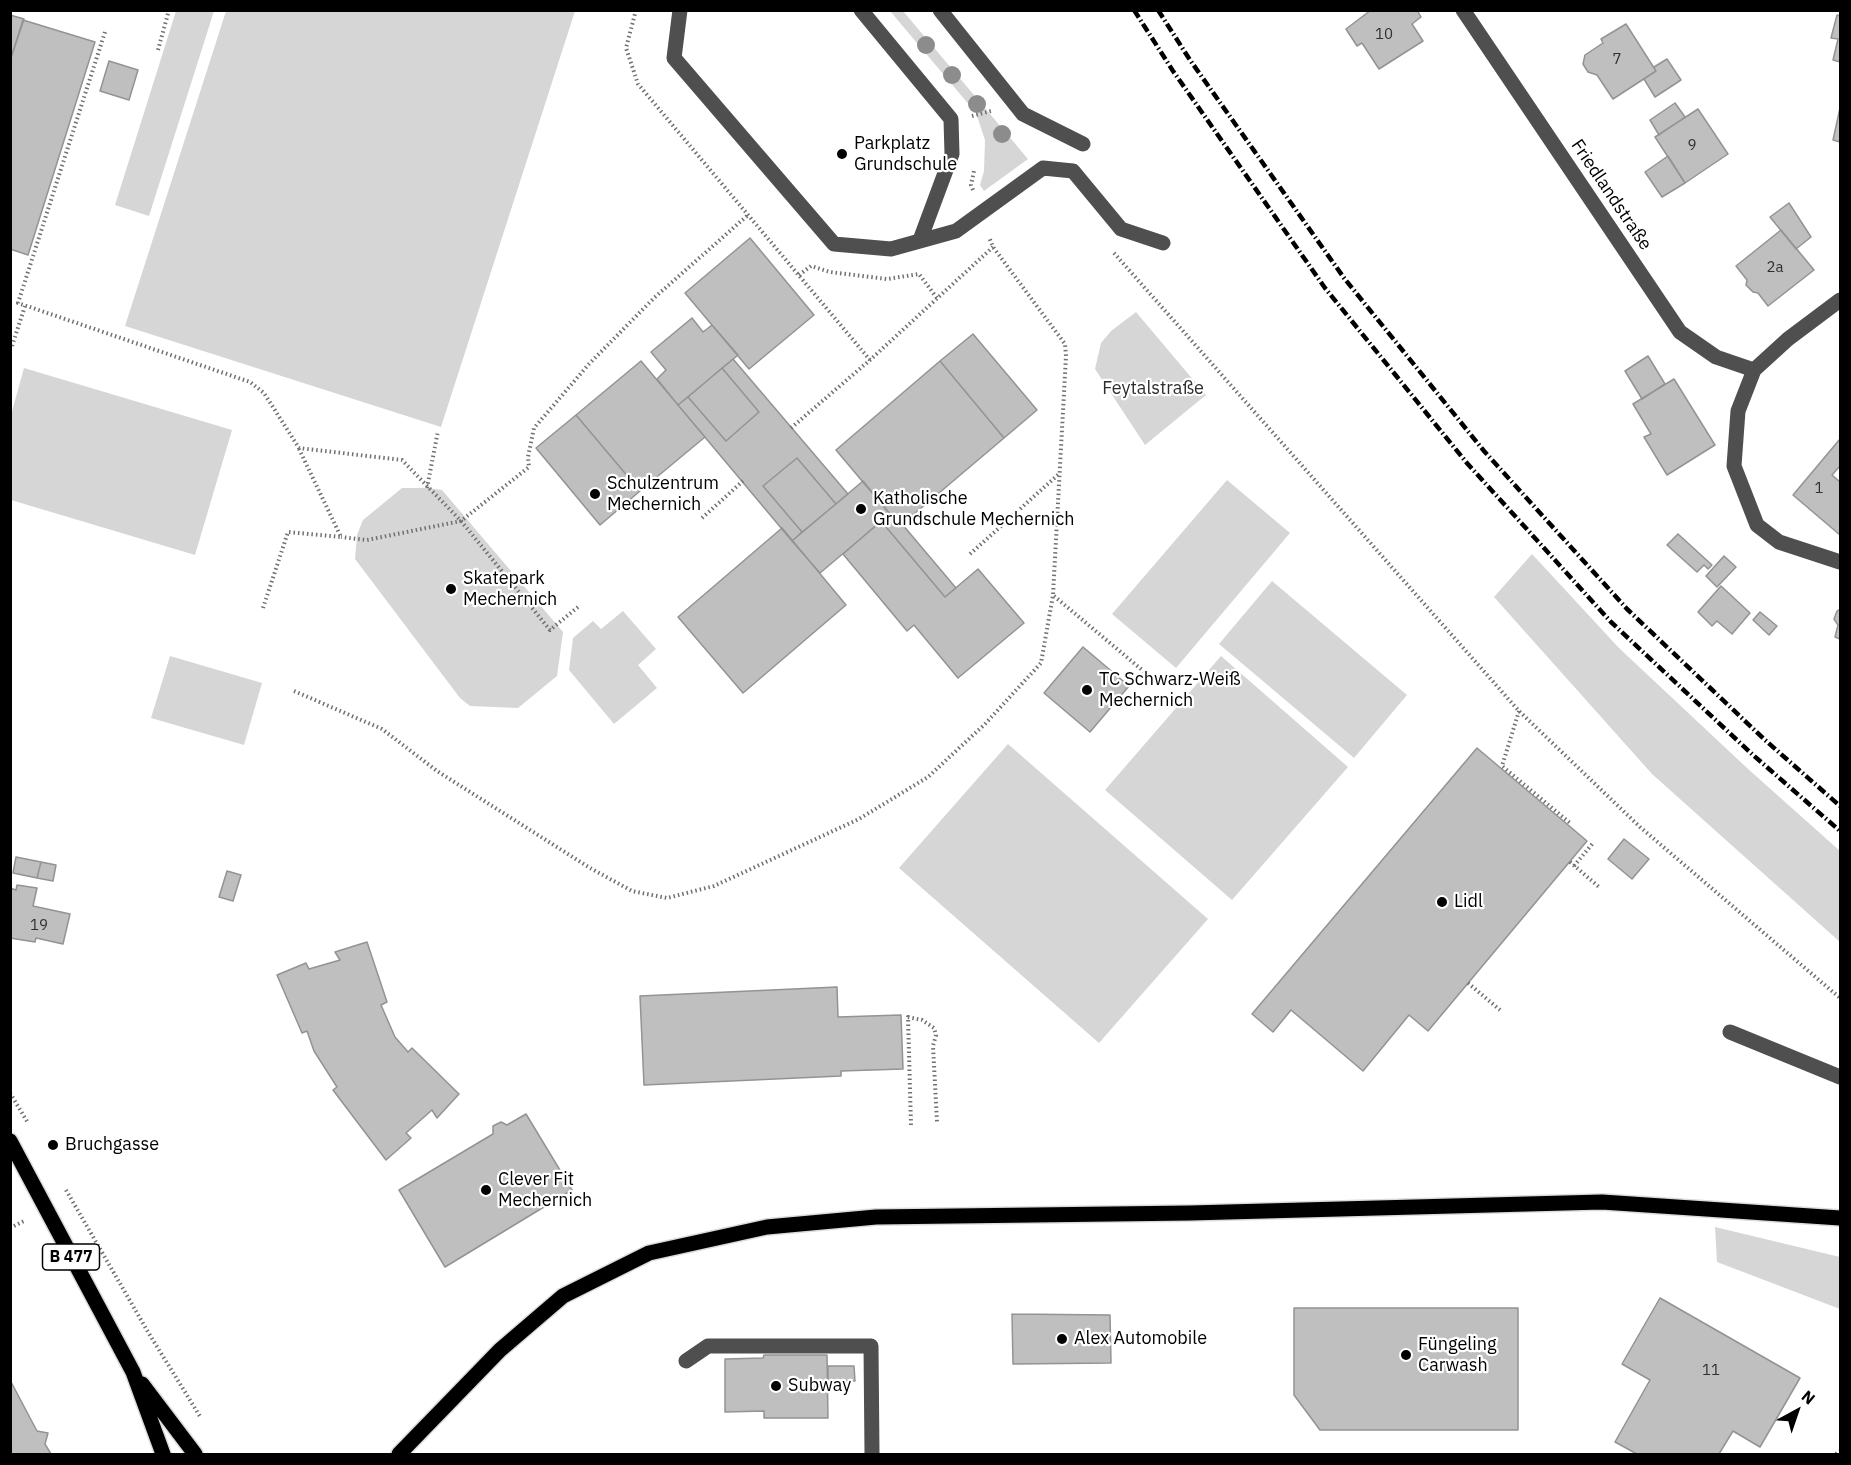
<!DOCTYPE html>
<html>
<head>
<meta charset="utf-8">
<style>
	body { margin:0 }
	#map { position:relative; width:1851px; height:1465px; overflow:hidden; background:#fff; font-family:"IBM Plex Sans",sans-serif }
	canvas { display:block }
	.frame { position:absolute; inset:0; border:12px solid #000; pointer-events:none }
	.north { position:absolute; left:1767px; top:1381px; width:60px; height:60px; -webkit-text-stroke:4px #fff; paint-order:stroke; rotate:40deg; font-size:16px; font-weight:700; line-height:24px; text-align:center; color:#000 }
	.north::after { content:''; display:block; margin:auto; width:21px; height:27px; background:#000; clip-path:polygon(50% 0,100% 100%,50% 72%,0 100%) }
</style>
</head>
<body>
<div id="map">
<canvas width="1851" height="1465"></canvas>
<div class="frame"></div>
<div class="north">N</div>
</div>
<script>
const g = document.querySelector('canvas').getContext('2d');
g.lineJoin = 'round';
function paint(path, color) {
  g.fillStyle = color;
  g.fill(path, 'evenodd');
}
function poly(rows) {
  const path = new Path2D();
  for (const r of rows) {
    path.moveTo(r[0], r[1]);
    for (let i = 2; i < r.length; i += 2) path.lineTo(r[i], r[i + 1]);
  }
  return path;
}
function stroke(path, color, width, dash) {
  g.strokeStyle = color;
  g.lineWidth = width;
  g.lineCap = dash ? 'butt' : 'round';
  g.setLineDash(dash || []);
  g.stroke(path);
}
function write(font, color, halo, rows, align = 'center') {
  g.font = font + ' "IBM Plex Sans",sans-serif';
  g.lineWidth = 4.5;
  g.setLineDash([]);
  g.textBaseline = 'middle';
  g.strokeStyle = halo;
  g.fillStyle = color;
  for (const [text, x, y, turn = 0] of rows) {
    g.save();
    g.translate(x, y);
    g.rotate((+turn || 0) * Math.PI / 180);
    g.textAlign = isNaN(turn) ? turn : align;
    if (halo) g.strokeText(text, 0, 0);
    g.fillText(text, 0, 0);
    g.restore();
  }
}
const green = poly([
	[176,11,214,11,149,216,115,205],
	[226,11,575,11,441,427,125,326],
	[890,11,903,11,1028,159,984,191,980,185,984,171,985,140,976,113],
	[1136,312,1206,395,1145,445,1095,369,1101,343,1111,331],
	[24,368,232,430,195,555,11,500,11,415],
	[1227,480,1290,533,1176,668,1112,614],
	[402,488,427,488,442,490,563,632,557,676,518,708,470,706,460,698,355,559,357,535,363,520],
	[1532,554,1619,648,1747,768,1840,851,1840,942,1652,774,1494,597],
	[1272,581,1407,695,1354,758,1219,644],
	[623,611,656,649,638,665,657,688,614,724,569,670,573,638,593,621,601,629],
	[170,656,262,683,244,745,151,718],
	[1221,656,1348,767,1232,900,1105,790],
	[1008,744,1208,919,1099,1043,899,868],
	[1715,1227,1840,1257,1840,1309,1717,1262]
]);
const building = poly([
	[1371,10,1417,10,1421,17,1412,24,1423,41,1379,69,1362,43,1357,46,1346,29,1371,10],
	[10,15,24,19,10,61,10,15],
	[1837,15,1840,16,1840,62,1833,60,1838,39,1831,38,1837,15],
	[23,20,95,42,28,255,10,249,10,61,23,20],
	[1626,24,1656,71,1613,99,1597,75,1588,72,1583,64,1585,55,1603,43,1601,39,1626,24],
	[1667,59,1681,80,1655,97,1644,79,1656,71,1654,67,1667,59],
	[109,61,138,70,129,100,100,91,109,61],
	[1675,103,1685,117,1659,135,1650,120,1675,103],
	[1840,108,1840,142,1833,140,1840,108],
	[1698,109,1728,154,1685,183,1655,137,1698,109],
	[1668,156,1685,183,1662,197,1645,172,1668,156],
	[1789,203,1811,237,1796,249,1770,217,1789,203],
	[1781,230,1814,270,1768,306,1758,293,1753,292,1746,285,1747,280,1736,266,1781,230],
	[750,238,814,315,749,369,685,293,750,238],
	[692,318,703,332,712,325,738,355,678,405,657,379,666,370,651,352,692,318],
	[973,334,1037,410,1004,438,940,361,973,334],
	[1648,356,1665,384,1642,399,1625,371,1648,356],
	[733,359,848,494,836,504,797,458,763,486,802,532,792,541,678,405,688,397,726,441,759,412,722,368,733,359],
	[641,361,705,437,640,491,576,415,641,361],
	[940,361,1004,438,900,526,836,450,940,361],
	[722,368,759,412,726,441,688,397,722,368],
	[1674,379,1715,445,1667,475,1644,437,1651,434,1633,404,1674,379],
	[576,415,640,491,600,525,536,448,576,415],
	[1840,439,1840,466,1832,475,1840,482,1840,535,1793,495,1840,439],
	[797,458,836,504,802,532,763,486,797,458],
	[863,481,890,514,820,573,792,541,863,481],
	[890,514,900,526,902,524,956,588,945,597,881,521,890,514],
	[881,521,945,597,978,569,1024,623,958,678,914,625,907,631,843,554,881,521],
	[782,528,846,605,743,693,678,617,782,528],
	[1678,534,1712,565,1708,569,1704,565,1697,572,1667,545,1678,534],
	[1724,556,1736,567,1717,587,1706,576,1724,556],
	[1721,586,1750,613,1732,634,1717,621,1712,626,1698,612,1721,586],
	[1840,609,1840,639,1835,637,1838,625,1834,619,1837,611,1840,609],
	[1760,612,1777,626,1769,635,1753,620,1760,612],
	[1083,647,1129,686,1090,732,1044,693,1083,647],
	[1477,748,1587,841,1428,1031,1409,1015,1363,1071,1291,1010,1273,1032,1252,1014,1477,748],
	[1624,839,1649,859,1632,879,1608,859,1624,839],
	[16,857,41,862,37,878,13,873,16,857],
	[41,862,56,865,53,881,37,878,41,862],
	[227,871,241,875,233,901,219,897,227,871],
	[17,885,37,888,33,906,70,914,63,944,36,938,35,942,10,938,10,888,16,890,17,885],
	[367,942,387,1002,381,1005,395,1037,408,1052,412,1048,459,1094,437,1118,432,1110,406,1133,411,1138,386,1160,333,1090,337,1087,314,1051,307,1031,302,1033,277,975,306,963,309,969,340,960,335,952,367,942],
	[837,987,838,1017,901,1015,903,1069,841,1071,841,1076,644,1085,640,996,837,987],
	[526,1114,572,1190,445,1267,399,1190,493,1134,493,1126,501,1122,507,1125,526,1114],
	[1660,1298,1800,1378,1760,1447,1733,1431,1719,1454,1637,1454,1615,1442,1650,1380,1622,1364,1660,1298],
	[1294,1308,1518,1308,1518,1430,1320,1430,1294,1395,1294,1308],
	[1012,1314,1110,1315,1111,1363,1013,1364,1012,1314],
	[764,1355,827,1355,828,1418,764,1418,764,1411,725,1412,725,1359,763,1358,764,1355],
	[828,1366,854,1366,855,1381,828,1381,828,1366],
	[10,1380,37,1431,48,1433,45,1444,51,1454,10,1454,10,1380]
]);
const path = poly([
	[636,10,626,48,638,84,870,360],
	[105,32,18,303,250,382,264,393,299,448,402,460,461,521,367,540,341,537],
	[158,50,169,10],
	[972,116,991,111],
	[973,190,971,185,974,171],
	[1114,253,1519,711,1640,827,1840,998],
	[799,275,811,266,830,272,887,279,919,274,937,298],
	[12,346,25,306],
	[791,428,870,360,993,247],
	[427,488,438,431],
	[702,518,743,481],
	[970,554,1059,474],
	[1054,596,1160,685],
	[578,607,550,630,461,521,529,467,528,457,534,428,589,364,654,298,748,215],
	[263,608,288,532,341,537,299,449],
	[294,691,382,729,437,771,590,868,632,891,667,898,714,886,859,819,928,777,985,724,1041,663,1053,595,1066,356,1065,344,993,247,989,237],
	[1519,711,1502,766,1570,823],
	[1570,862,1599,887],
	[1574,866,1593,843],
	[1468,983,1500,1010],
	[10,1093,28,1123],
	[911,1125,908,1017,922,1020,934,1028,936,1035,933,1046,937,1122],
	[66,1190,148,1332,201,1418],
	[10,1228,24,1221],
	[1836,1454,1840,1451]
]);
const minor = poly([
	[680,10,674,58,834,244,891,249,956,231,1043,168,1073,171,1121,229,1163,243],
	[861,10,951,119,952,154,920,240],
	[940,10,1023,114,1083,144],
	[1463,10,1680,332,1716,357,1754,370],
	[1840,300,1788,339,1754,370,1738,411,1734,466,1757,525,1779,542,1840,562],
	[1730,1032,1840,1077],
	[686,1361,708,1346,871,1346,872,1454]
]);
const major = poly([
	[10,1141,133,1372,163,1454],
	[142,1384,195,1454],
	[399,1454,500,1350,563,1296,649,1253,767,1227,876,1217,1190,1213,1602,1202,1840,1218]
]);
const rail = poly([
	[1134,10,1173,71,1325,288,1466,462,1611,622,1753,755,1840,831],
	[1158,10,1190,60,1344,278,1484,451,1627,609,1765,740,1840,806]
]);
const trees = [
	[926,45],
	[952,75],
	[977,104],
	[1002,134]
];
const markers = [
	[842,154,6,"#000"],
	[595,494,6,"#000"],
	[861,509,6,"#000"],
	[451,589,6,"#000"],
	[1087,690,6,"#000"],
	[1442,902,6,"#000"],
	[53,1145,6,"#000"],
	[486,1190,6,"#000"],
	[1062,1339,6,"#000"],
	[1406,1355,6,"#000"],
	[776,1386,6,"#000"]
];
const numberNames = [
	["10",1384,35],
	["7",1617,60],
	["9",1692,146],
	["2a",1775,268],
	["1",1819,489],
	["19",39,926],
	["11",1711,1371]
];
const shields = [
	[71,1257,57]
];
const shieldNames = [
	["B 477",71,1257]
];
const poiNames = [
	["Parkplatz",854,144],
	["Grundschule",854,165],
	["Schulzentrum",607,484],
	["Mechernich",607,505],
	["Katholische",873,499],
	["Grundschule Mechernich",873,520],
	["Skatepark",463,579],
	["Mechernich",463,600],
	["TC Schwarz-Weiß",1099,680],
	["Mechernich",1099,701],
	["Lidl",1454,902],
	["Bruchgasse",65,1145],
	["Clever Fit",498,1180],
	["Mechernich",498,1201],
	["Alex Automobile",1074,1339],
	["Füngeling",1418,1345],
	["Carwash",1418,1366],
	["Subway",788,1386]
];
const streetNames = [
	["Friedlandstraße",1611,195,56]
];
const parkNames = [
	["Feytalstraße",1153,389]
];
paint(green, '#d6d6d6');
paint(building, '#bfbfbf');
stroke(building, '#939393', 1.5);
stroke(major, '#dbdbdb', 18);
stroke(path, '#717171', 4, [1.5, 3]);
stroke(minor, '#4f4f4f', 15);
stroke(major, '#000', 15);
stroke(rail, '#000', 4.5, [9, 3, 1.5, 3]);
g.fillStyle = '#8c8c8c';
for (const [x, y] of trees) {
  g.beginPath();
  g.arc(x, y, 9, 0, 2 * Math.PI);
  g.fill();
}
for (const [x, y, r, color] of markers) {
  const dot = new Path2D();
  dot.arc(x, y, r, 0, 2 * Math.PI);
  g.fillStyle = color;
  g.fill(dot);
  stroke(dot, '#fff', 2);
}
write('15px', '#303030', null, numberNames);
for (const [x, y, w] of shields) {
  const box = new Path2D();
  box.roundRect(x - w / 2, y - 13, w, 26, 4.5);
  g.fillStyle = '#fff';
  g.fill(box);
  stroke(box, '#000', 1.5);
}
write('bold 16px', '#000', null, shieldNames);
write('18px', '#000', '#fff', poiNames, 'left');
write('18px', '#000', '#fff', streetNames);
write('18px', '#2d2d2d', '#fff', parkNames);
</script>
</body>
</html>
